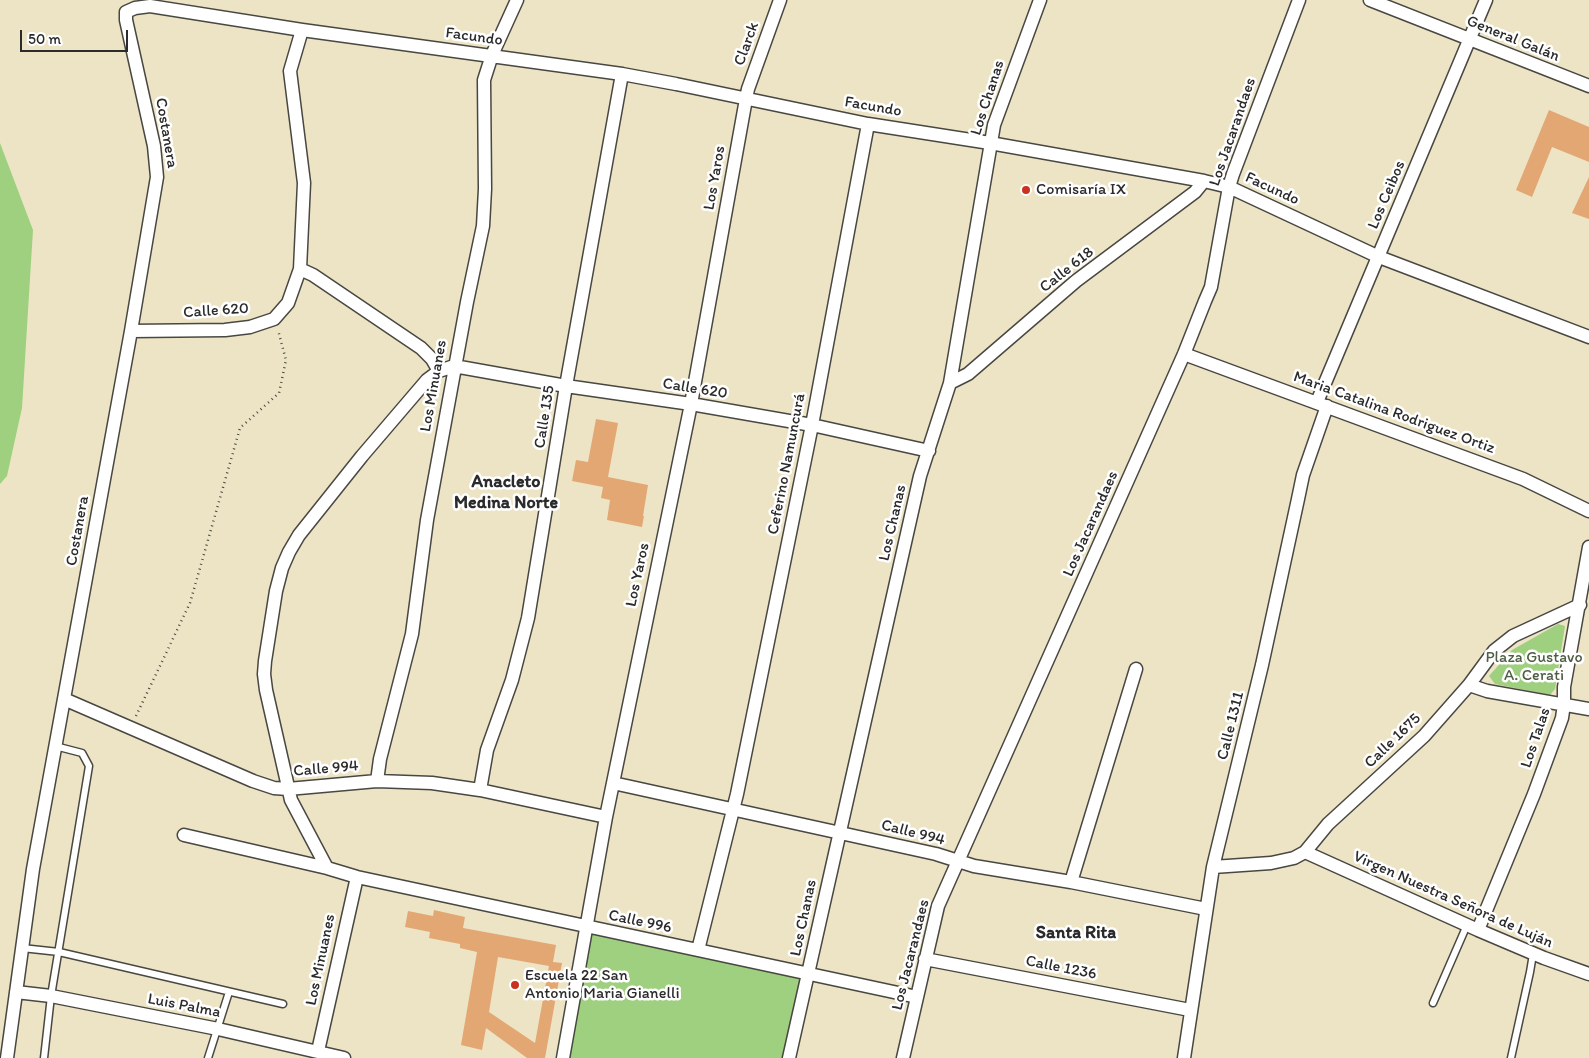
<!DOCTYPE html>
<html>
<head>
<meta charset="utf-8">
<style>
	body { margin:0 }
	#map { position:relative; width:1589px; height:1058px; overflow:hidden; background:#ede4c5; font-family:Itim,sans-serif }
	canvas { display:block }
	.scale { position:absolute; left:20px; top:30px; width:108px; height:22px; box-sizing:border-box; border:2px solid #2b2b2b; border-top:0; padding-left:6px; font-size:15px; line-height:18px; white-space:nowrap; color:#2b2b2b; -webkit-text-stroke:4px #fff; paint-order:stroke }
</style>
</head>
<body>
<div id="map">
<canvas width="1589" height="1058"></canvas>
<div class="scale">50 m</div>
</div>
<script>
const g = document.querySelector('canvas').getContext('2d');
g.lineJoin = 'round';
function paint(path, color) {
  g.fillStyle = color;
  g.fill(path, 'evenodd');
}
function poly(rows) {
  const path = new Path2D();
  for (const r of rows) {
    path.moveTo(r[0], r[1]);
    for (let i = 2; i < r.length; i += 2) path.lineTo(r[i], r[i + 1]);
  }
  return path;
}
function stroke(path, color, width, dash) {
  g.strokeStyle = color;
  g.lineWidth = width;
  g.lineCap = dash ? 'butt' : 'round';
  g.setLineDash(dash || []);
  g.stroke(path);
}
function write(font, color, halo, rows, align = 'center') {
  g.font = font + ' Itim,sans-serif';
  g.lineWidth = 5;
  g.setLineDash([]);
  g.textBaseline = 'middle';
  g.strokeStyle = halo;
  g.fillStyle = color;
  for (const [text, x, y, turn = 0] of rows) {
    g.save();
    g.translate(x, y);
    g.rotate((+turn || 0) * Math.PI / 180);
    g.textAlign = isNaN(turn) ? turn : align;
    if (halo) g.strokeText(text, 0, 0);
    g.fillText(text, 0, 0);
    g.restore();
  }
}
const green = poly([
	[0,143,33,230,22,408,7,476,0,484],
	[1558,624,1565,626,1555,689,1550,695,1495,684,1489,676,1512,650],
	[586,927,808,974,789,1058,563,1058]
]);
const building = poly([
	[1549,110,1589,127,1589,162,1552,147,1532,197,1516,190],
	[1589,177,1589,219,1572,213],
	[596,419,618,423,608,477,648,485,643,516,644,516,642,527,607,520,610,500,601,498,603,487,572,481,576,460,588,462],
	[434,910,465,917,463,928,556,945,553,962,562,963,545,1058,527,1058,486,1028,482,1050,461,1045,477,952,460,948,460,944,429,938,430,932,405,927,408,911,433,916],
	[498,957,549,966,535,1043,489,1012]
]);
const path = poly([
	[136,716,190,603,240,428,279,393,286,360,278,330]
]);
const service = poly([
	[22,948,59,952,283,1004],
	[1433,1003,1467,925],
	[44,1058,51,996,89,766,82,753,55,746],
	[208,1058,229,992],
	[1511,1058,1530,972,1533,954]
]);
const minor = poly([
	[1370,0,1589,86],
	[302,30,290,71,304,183,300,269,313,275,421,348,432,359,439,371],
	[131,331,225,330,250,327,274,319,288,303,300,269],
	[1184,354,1523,479,1589,511],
	[950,383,968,374,1076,281,1195,192,1204,181],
	[1317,402,1486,0],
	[1469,685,1487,691,1589,709],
	[64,699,253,781,274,788,288,789,377,781,432,783,480,790,606,817],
	[377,781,380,759,412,634,427,520,467,302,483,226,485,189,484,80,492,55,517,0],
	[613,783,936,854,974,866,1071,882,1206,909],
	[480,790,487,750,512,680,528,618,566,386,622,74],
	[184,835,327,868,357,877,917,997],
	[1305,852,1478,930,1544,958,1589,974],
	[1213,867,1271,863,1294,858,1305,852,1328,824,1424,736,1469,685,1494,651,1513,636,1580,605],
	[327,868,291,800,266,690,264,674,265,661,276,591,282,568,289,552,299,535,362,456,427,380,439,371,454,366,566,386,691,404,812,425,929,451],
	[1071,882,1136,669],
	[1478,930,1534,794,1562,718,1564,704,1564,687,1589,547],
	[698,950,737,794,812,425,868,124],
	[925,959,1190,1010],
	[16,992,51,996,218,1029,344,1058],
	[318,1051,357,877],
	[7,1058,33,869,131,331,157,177,154,146,126,20,126,12,135,8,150,6,302,30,622,74,676,84,868,124,990,143,1204,181,1229,187,1379,257,1589,337],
	[563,1058,606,817,691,404,746,99,748,89,780,0],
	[789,1058,920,476,950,383,994,125,1040,0],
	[903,1058,938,906,1184,354,1205,301,1211,287,1229,187,1233,174,1299,0],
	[1184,1058,1213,867,1262,665,1298,499,1303,475,1327,406]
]);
const markers = [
	[1026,190,5,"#c8321e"],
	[515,985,5,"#c8321e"]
];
const streetNames = [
	["Facundo",474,37,8],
	["General Galán",1513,39,22],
	["Clarck",747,44,-70],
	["Los Chanas",988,98,-72],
	["Facundo",873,107,10],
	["Los Jacarandaes",1233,132,-71],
	["Costanera",166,133,80],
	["Los Yaros",715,178,-80],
	["Facundo",1272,189,25],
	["Los Ceibos",1387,195,-67],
	["Calle 618",1067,270,-38],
	["Calle 620",216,311,-4],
	["Los Minuanes",434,386,-80],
	["Calle 620",695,389,9],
	["Maria Catalina Rodriguez Ortiz",1394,413,20],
	["Calle 135",545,417,-81],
	["Ceferino Namuncurá",787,464,-79],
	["Los Chanas",893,523,-77],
	["Los Jacarandaes",1091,524,-66],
	["Costanera",78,531,-80],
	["Los Yaros",638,575,-78],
	["Calle 1311",1231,726,-76],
	["Los Talas",1536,738,-71],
	["Calle 1675",1393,741,-44],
	["Calle 994",326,769,-5],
	["Calle 994",913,833,14],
	["Virgen Nuestra Señora de Luján",1453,900,24],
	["Los Chanas",804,918,-78],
	["Calle 996",640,922,12],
	["Los Jacarandaes",911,955,-76],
	["Los Minuanes",321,960,-78],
	["Calle 1236",1061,968,11],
	["Luis Palma",184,1006,11]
];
const poiNames = [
	["Comisaría IX",1036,190],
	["Escuela 22 San",525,976],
	["Antonio Maria Gianelli",525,994]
];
const parkNames = [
	["Plaza Gustavo",1534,658],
	["A. Cerati",1534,676]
];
const neighbourhoodNames = [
	["Anacleto",506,482],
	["Medina Norte",506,503],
	["Santa Rita",1076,933]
];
paint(green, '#9fd07f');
paint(building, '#e3a773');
stroke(service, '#484742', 9);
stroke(minor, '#484742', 15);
stroke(path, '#484742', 2.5, [1, 4]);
stroke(service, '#fff', 6);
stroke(minor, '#fff', 12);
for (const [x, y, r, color] of markers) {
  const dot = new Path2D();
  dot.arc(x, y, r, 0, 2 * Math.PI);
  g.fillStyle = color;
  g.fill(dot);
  stroke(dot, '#fff', 2);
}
write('16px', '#2b2b2b', '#fff', streetNames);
write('16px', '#2b2b2b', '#fff', poiNames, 'left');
write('16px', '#4e5d44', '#fff', parkNames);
write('bold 18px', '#2b2b2b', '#fff', neighbourhoodNames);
</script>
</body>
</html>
